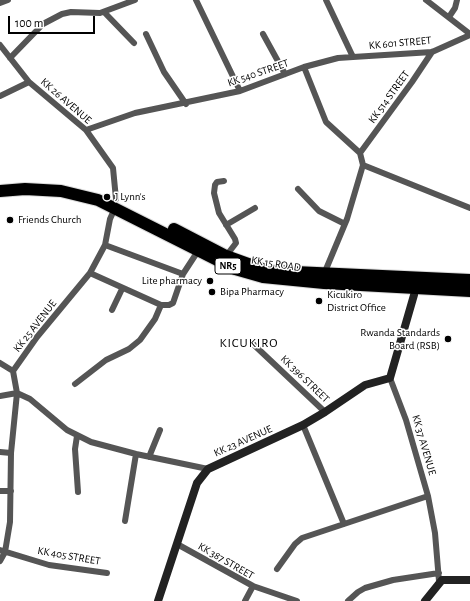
<!DOCTYPE html>
<html>
<head>
<meta charset="utf-8">
<style>
	body { margin:0 }
	#map { position:relative; width:470px; height:601px; overflow:hidden; background:#fff; font-family:"Alegreya Sans",sans-serif }
	canvas { display:block }
	.scale { position:absolute; left:8px; top:16px; width:87px; height:18px; box-sizing:border-box; border:2px solid #000; border-top:0; padding-left:5px; font-size:12px; line-height:14px; white-space:nowrap; color:#000; -webkit-text-stroke:3px #fff; paint-order:stroke }
</style>
</head>
<body>
<div id="map">
<canvas width="470" height="601"></canvas>
<div class="scale">100 m</div>
</div>
<script>
const g = document.querySelector('canvas').getContext('2d');
g.lineJoin = 'round';
function poly(rows) {
  const path = new Path2D();
  for (const r of rows) {
    path.moveTo(r[0], r[1]);
    for (let i = 2; i < r.length; i += 2) path.lineTo(r[i], r[i + 1]);
  }
  return path;
}
function stroke(path, color, width, dash) {
  g.strokeStyle = color;
  g.lineWidth = width;
  g.lineCap = dash ? 'butt' : 'round';
  g.setLineDash(dash || []);
  g.stroke(path);
}
function write(font, color, halo, rows, align = 'center') {
  g.font = font + ' "Alegreya Sans",sans-serif';
  g.lineWidth = 3;
  g.setLineDash([]);
  g.textBaseline = 'middle';
  g.strokeStyle = halo;
  g.fillStyle = color;
  for (const [text, x, y, turn = 0] of rows) {
    g.save();
    g.translate(x, y);
    g.rotate((+turn || 0) * Math.PI / 180);
    g.textAlign = isNaN(turn) ? turn : align;
    if (halo) g.strokeText(text, 0, 0);
    g.fillText(text, 0, 0);
    g.restore();
  }
}
const street = poly([
	[196,0,240,91],
	[326,0,353,57,432,52,470,35],
	[426,0,470,34],
	[0,3,8,0],
	[104,12,134,43],
	[449,17,455,8,457,0],
	[146,34,164,72,186,104],
	[263,34,285,74],
	[0,45,29,82,86,130,113,168,116,199],
	[10,58,43,24,62,14,71,12,100,13,135,0],
	[304,67,338,58,353,57],
	[0,96,29,82],
	[86,130,135,113,240,91,304,67,326,122,360,153,363,165,470,208],
	[360,153,412,82,432,52],
	[224,181,217,182,215,185,214,193,219,213,235,239,236,243,226,256],
	[298,189,319,211,345,224],
	[226,225,255,208],
	[105,245,183,274],
	[90,273,161,305,169,305,173,303,183,274,198,251],
	[324,274,347,219,363,165],
	[112,310,122,289],
	[253,344,325,412],
	[0,363,13,371],
	[390,378,406,420,428,496,435,533,439,581],
	[75,384,106,360,129,349,140,340,155,319,161,305],
	[0,396,17,393,30,399,67,430,91,442,136,454,208,469],
	[303,425,344,524],
	[77,436,75,449,78,492],
	[0,452,11,453],
	[149,457,160,430],
	[0,491,11,491],
	[125,521,136,454],
	[177,544,253,586,245,601],
	[0,550,49,565,107,573],
	[0,561,5,552,10,522,11,453,17,393,13,371,37,337,90,273,105,245,110,219,115,208],
	[277,569,295,544,302,538,428,496],
	[253,586,297,601],
	[348,601,358,592,365,588,393,580,439,573]
]);
const secondary = poly([
	[158,601,197,483,208,469,303,425,325,412,365,385,390,378,414,295],
	[425,601,442,580,470,580]
]);
const highway = poly([
	[0,191,25,189,61,191,98,200,235,269,263,277,324,283,470,291],
	[174,229,226,256,262,269,273,271,470,280]
]);
const markers = [
	[107,197,4,"#000"],
	[10,220,4,"#000"],
	[210,281,4,"#000"],
	[212,292,4,"#000"],
	[319,301,4,"#000"],
	[448,339,4,"#000"]
];
const shields = [
	[228,266,26]
];
const shieldNames = [
	["NR5",228,266]
];
const streetNames = [
	["KK 601 STREET",400,43,-5],
	["KK 540 STREET",258,73,-19],
	["KK 514 STREET",389,97,-54],
	["KK 26 AVENUE",66,101,41],
	["KK 15 ROAD",276,264,9],
	["KK 25 AVENUE",35,326,-52],
	["KK 396 STREET",305,379,44],
	["KK 23 AVENUE",243,441,-24],
	["KK 37 AVENUE",424,445,74],
	["KK 405 STREET",69,556,10],
	["KK 387 STREET",226,561,30]
];
const poiNames = [
	["J Lynn's",115,197],
	["Friends Church",18,220],
	["Lite pharmacy",202,281,"right"],
	["Bipa Pharmacy",220,292],
	["Kicukiro",327,295],
	["District Office",327,308],
	["Rwanda Standards",440,333,"right"],
	["Board (RSB)",440,346,"right"]
];
const quarterNames = [
	["KICUKIRO",249,343]
];
stroke(highway, '#dbdbdb', 14);
stroke(street, '#555', 6);
stroke(secondary, '#222', 8);
stroke(highway, '#000', 12);
for (const [x, y, r, color] of markers) {
  const dot = new Path2D();
  dot.arc(x, y, r, 0, 2 * Math.PI);
  g.fillStyle = color;
  g.fill(dot);
  stroke(dot, '#fff', 1.5);
}
for (const [x, y, w] of shields) {
  const box = new Path2D();
  box.roundRect(x - w / 2, y - 8, w, 16, 3);
  g.fillStyle = '#fff';
  g.fill(box);
  stroke(box, '#000', 1);
}
write('bold 10px', '#000', null, shieldNames);
write('11px', '#000', '#fff', streetNames);
write('11px', '#000', '#fff', poiNames, 'left');
g.letterSpacing = '1px';
write('13px', '#000', '#fff', quarterNames);
g.letterSpacing = '0px';
</script>
</body>
</html>
